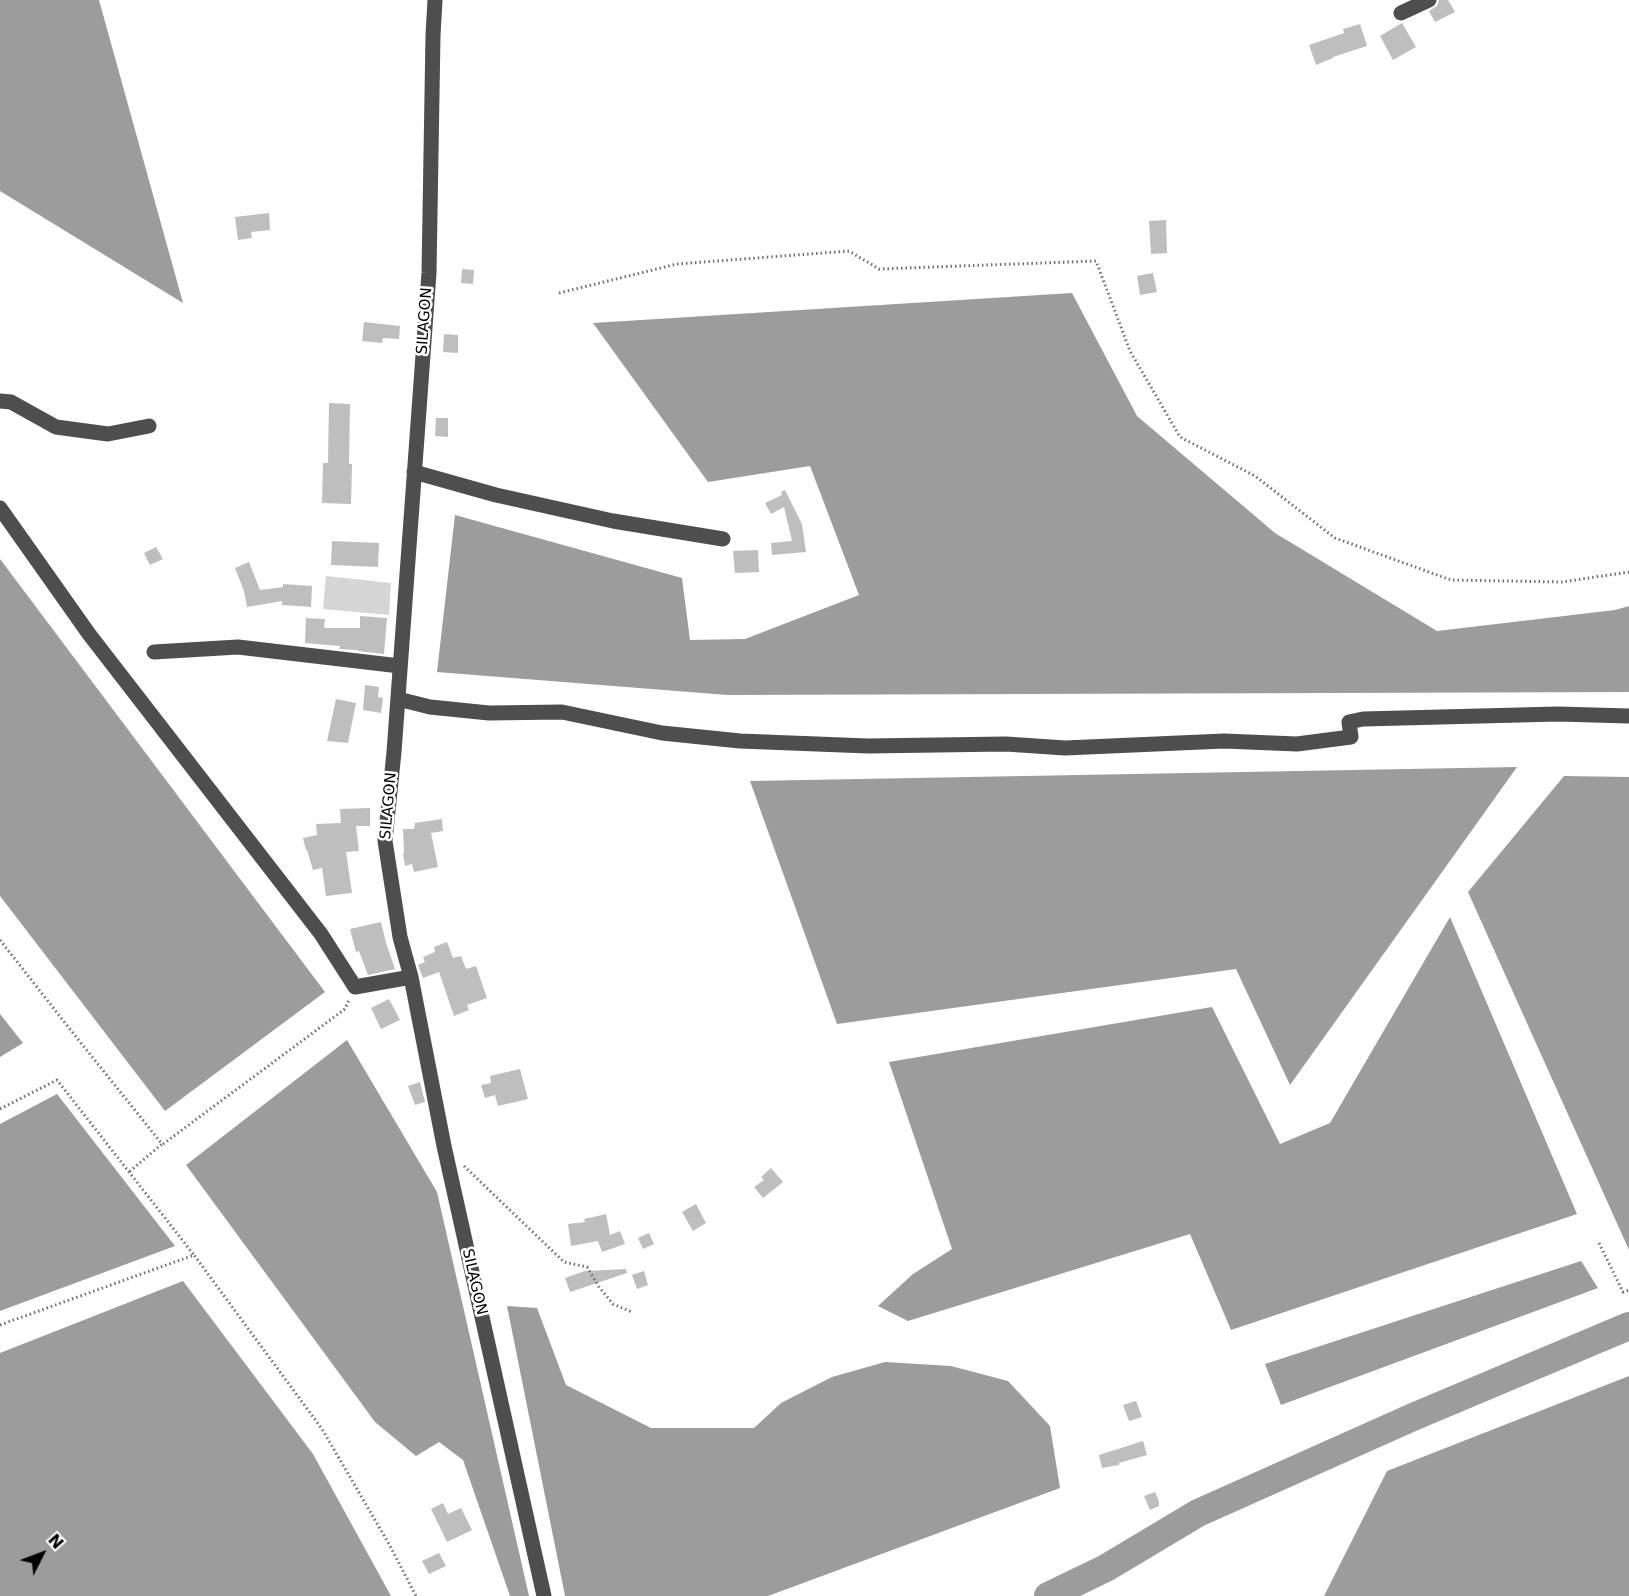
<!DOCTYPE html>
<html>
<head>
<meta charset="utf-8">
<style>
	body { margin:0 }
	#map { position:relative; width:1629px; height:1596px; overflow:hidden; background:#fff; font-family:"DejaVu Sans",sans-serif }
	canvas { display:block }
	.north { position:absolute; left:12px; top:1524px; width:60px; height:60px; -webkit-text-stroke:4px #fff; paint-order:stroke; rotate:48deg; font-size:16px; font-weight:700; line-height:24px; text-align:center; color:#000 }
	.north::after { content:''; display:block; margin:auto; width:21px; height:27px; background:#000; clip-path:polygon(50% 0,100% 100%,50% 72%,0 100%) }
</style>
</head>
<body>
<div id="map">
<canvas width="1629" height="1596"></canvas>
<div class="north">N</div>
</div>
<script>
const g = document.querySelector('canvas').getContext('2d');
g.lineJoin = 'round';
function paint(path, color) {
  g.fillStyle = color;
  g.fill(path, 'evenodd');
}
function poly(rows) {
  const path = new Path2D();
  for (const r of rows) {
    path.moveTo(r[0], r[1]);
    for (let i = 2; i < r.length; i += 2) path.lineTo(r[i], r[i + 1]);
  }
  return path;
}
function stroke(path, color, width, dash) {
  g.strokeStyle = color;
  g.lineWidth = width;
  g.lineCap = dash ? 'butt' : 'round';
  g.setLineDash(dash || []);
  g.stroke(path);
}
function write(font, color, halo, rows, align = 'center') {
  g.font = font + ' "DejaVu Sans",sans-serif';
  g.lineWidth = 5;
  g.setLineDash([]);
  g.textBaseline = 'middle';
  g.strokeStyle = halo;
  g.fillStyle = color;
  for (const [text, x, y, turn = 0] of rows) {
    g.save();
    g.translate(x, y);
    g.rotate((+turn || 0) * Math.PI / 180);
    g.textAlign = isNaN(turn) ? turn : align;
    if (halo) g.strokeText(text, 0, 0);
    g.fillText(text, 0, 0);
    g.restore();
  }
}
const green = poly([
	[326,576,391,583,389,615,323,609]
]);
const water = poly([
	[0,0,99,0,183,303,0,191],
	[1072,293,1137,416,1275,533,1437,631,1615,610,1629,606,1629,692,727,695,437,672,455,515,682,578,690,640,745,639,859,595,810,466,708,482,593,323],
	[0,559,325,992,165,1111,0,896],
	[1517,767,1290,1085,1236,969,837,1024,750,781],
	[1564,776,1629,777,1629,1250,1468,892],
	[1450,917,1577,1214,1231,1330,1190,1234,908,1321,878,1306,913,1274,952,1249,889,1062,1212,1007,1280,1144,1330,1123],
	[0,1014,23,1043,0,1057],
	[347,1040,437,1192,529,1596,510,1596,463,1460,439,1442,416,1456,375,1422,186,1165],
	[57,1094,175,1246,0,1311,0,1124],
	[1581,1261,1598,1288,1281,1405,1265,1364],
	[183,1281,313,1454,391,1596,0,1596,0,1353],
	[507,1306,537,1308,566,1385,651,1428,754,1428,781,1403,832,1377,885,1362,951,1366,1008,1381,1050,1426,1060,1488,768,1596,565,1596],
	[1629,1376,1629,1596,1324,1596,1387,1471]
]);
const river = poly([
	[1048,1596,1106,1568,1198,1513,1413,1417,1629,1326]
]);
const building = poly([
	[1439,0,1448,0,1455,12,1435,22,1429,11,1437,6],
	[1402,23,1416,47,1393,60,1380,36],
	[1360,24,1367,46,1333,57,1333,58,1316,65,1309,45,1344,33,1343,29],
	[269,213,270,230,251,232,252,238,238,240,235,217],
	[1166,220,1167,253,1151,254,1149,221],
	[462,269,474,270,473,284,461,283],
	[1153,273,1157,292,1140,295,1137,276],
	[364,322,400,326,399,339,383,338,382,343,362,341],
	[444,334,458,335,458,353,443,352],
	[329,403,350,404,349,464,352,464,351,504,322,503,323,463,328,463],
	[436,418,448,418,448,437,435,436],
	[785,490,802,524,806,552,772,555,771,543,792,541,784,507,771,514,765,503,782,495,781,492],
	[332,541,379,543,378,567,331,565],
	[156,547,163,559,150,565,144,553],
	[758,550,759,572,735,573,733,551],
	[249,562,260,590,283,587,283,584,312,586,311,607,282,605,282,601,247,607,244,591,235,568],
	[360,616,387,618,384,654,358,651,358,650,339,649,340,646,305,643,306,618,325,619,324,628,360,628],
	[365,685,379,687,378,697,383,698,381,713,363,710],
	[336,699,356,703,348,743,327,741],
	[370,808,370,826,356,826,359,851,346,852,352,893,326,896,322,868,313,870,307,850,306,850,303,838,317,835,316,824,341,823,340,809],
	[442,819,443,831,431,833,438,867,414,872,412,864,405,866,403,854,404,853,403,829,414,829,415,823],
	[381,922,386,943,395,969,368,975,359,951,356,952,350,929],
	[447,942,453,958,461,956,466,969,476,966,487,998,467,1005,469,1010,454,1016,439,972,423,978,418,965,425,962,423,957,435,952,434,947],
	[389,999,400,1020,381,1029,371,1008],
	[520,1069,528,1099,498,1106,495,1095,485,1098,481,1085,491,1083,490,1076],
	[420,1082,425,1102,415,1105,408,1086],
	[771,1168,783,1182,763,1198,754,1187,764,1180,761,1177],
	[696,1204,706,1223,693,1231,682,1212],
	[606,1214,610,1235,620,1231,625,1244,602,1252,598,1241,571,1246,568,1224,585,1222,584,1219],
	[649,1233,654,1244,643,1249,638,1238],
	[626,1269,627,1273,570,1292,565,1278,585,1271],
	[644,1271,648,1285,637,1289,632,1275],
	[1136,1401,1142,1417,1129,1421,1123,1405],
	[1143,1441,1147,1455,1119,1463,1119,1465,1102,1468,1099,1455],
	[1155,1492,1159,1501,1159,1506,1150,1510,1144,1496],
	[443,1503,448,1514,461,1508,472,1530,447,1542,431,1509],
	[439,1553,446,1566,429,1574,422,1561]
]);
const path = poly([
	[559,293,677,264,849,251,879,269,1096,261,1130,351,1180,437,1255,476,1335,538,1451,580,1562,582,1629,572],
	[0,940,69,1028,162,1144,129,1172],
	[0,1109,57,1080,194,1255],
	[163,1144,345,1009,349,1000],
	[464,1166,564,1262,587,1267,599,1287,613,1304,632,1312],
	[1599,1243,1623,1292,1629,1290],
	[0,1325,194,1255,322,1429,389,1544,416,1596]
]);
const minor = poly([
	[435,0,433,35,429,273,394,752,385,841,400,937,411,977,444,1146,544,1596],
	[1401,13,1429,0],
	[0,401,11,402,56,427,108,434,149,426],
	[414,472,496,495,613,521,723,539],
	[0,508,89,634,321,934,355,987,411,977],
	[154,652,238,647,400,666],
	[398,699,430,707,489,713,562,712,662,733,740,741,868,746,1006,744,1065,748,1224,741,1297,744,1351,737,1349,722,1363,719,1558,714,1629,716]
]);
const streetNames = [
	["SILAGON",425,321,-86],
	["SILAGON",389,806,-85],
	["SILAGON",474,1282,77]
];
paint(green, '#d5d5d5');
paint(water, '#9c9c9c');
stroke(river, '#9c9c9c', 28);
paint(building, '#bebebe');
stroke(path, '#707070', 3, [1.5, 3]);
stroke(minor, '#4e4e4e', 15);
write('15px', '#000', '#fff', streetNames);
</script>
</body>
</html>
